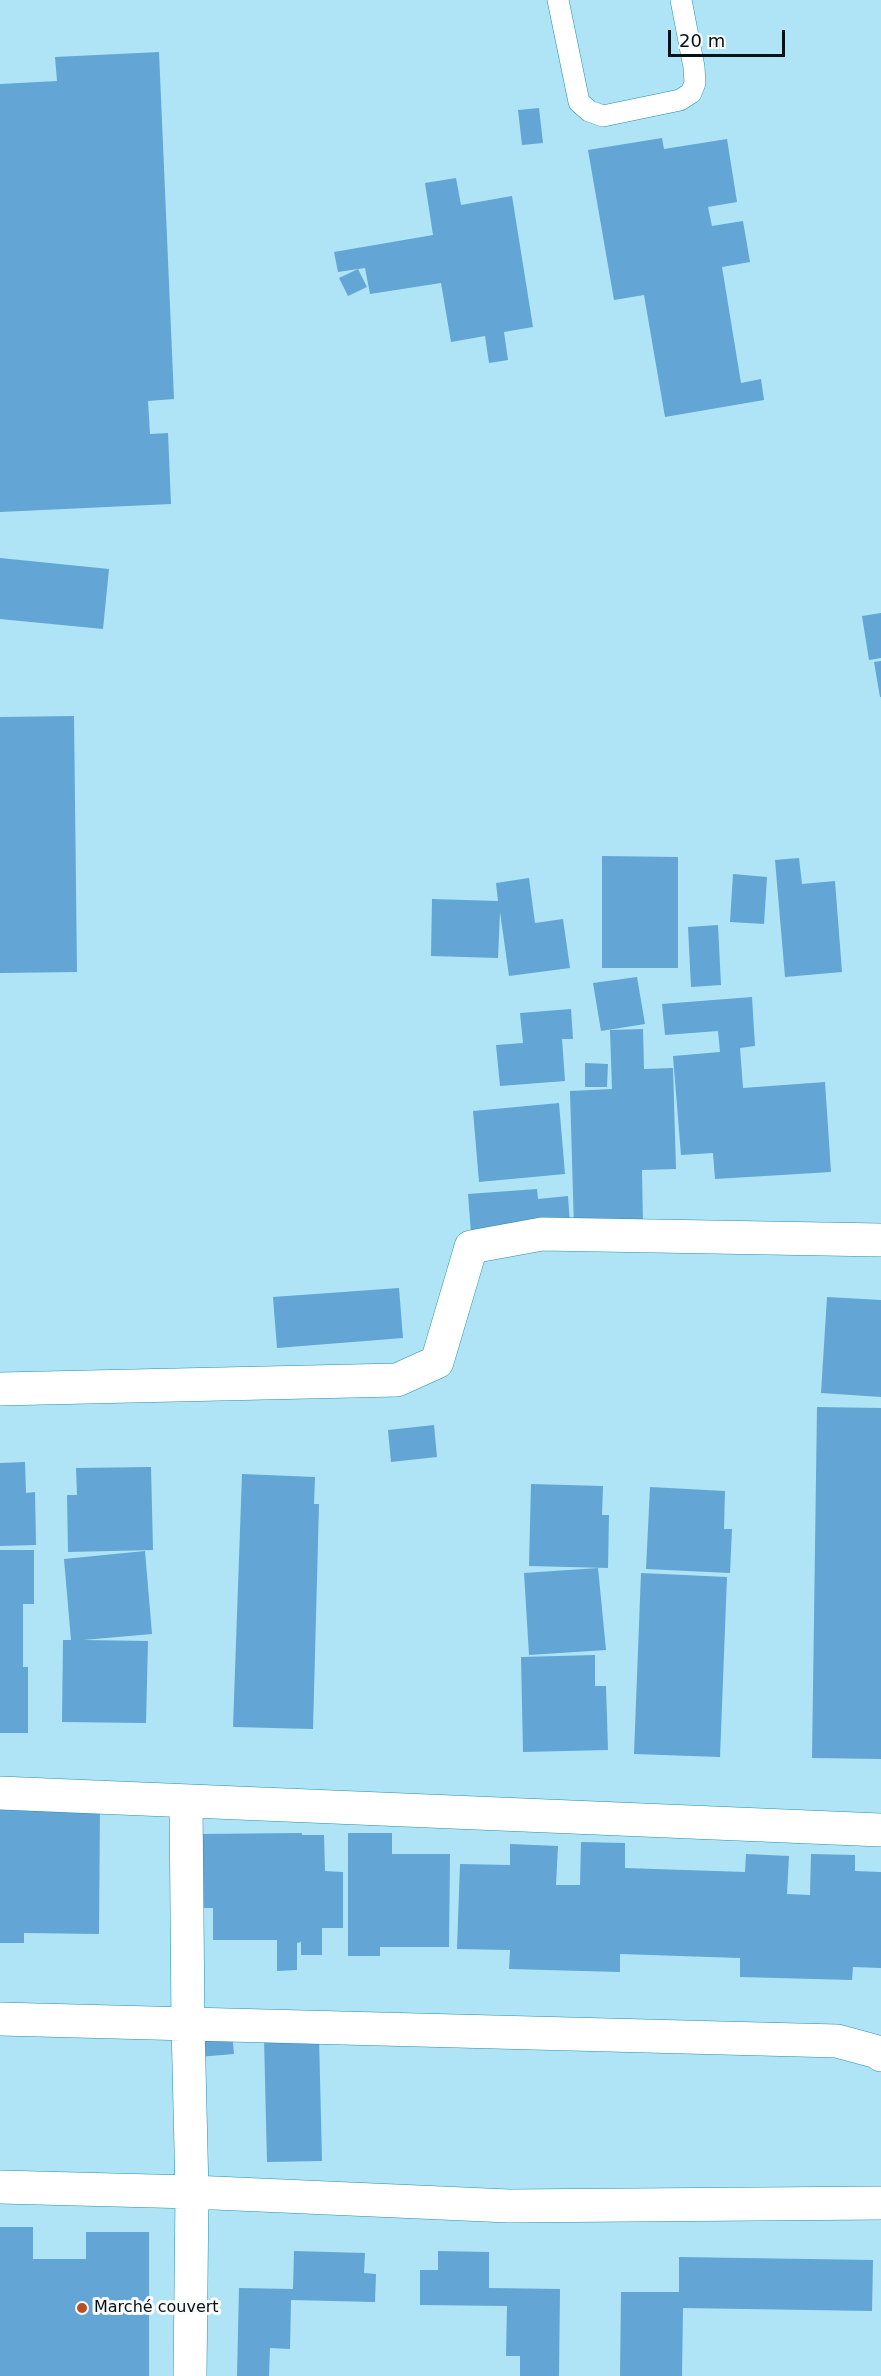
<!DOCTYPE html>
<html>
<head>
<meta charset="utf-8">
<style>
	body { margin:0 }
	#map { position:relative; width:881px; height:2376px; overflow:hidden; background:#aee4f6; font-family:"DejaVu Sans",sans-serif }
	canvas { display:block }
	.scale { position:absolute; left:668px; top:30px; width:117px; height:27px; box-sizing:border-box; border:3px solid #011219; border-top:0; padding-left:8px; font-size:18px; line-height:21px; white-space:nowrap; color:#011219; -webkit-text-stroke:4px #fbfbfb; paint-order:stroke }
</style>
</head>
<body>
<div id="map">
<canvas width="881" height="2376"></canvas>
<div class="scale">20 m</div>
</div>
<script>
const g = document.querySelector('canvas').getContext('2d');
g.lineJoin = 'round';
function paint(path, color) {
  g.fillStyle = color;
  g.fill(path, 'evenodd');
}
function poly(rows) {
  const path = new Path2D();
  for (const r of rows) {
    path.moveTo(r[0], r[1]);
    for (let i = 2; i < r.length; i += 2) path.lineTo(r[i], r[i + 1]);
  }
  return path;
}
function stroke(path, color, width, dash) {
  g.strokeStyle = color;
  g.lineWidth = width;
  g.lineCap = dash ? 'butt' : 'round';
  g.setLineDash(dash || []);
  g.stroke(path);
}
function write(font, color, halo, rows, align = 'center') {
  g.font = font + ' "DejaVu Sans",sans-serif';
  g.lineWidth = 6;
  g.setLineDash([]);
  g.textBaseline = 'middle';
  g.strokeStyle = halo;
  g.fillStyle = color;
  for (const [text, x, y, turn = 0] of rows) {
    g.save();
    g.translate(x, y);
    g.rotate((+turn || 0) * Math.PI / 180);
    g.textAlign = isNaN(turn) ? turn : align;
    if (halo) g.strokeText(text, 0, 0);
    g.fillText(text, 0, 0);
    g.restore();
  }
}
const building = poly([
	[159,52,174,399,148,401,150,434,168,433,171,504,0,512,0,84,57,81,55,57],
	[539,108,543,143,522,145,518,110],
	[662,138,664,149,727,139,737,202,708,207,712,226,743,221,750,262,722,267,741,383,761,379,764,400,665,417,644,295,614,300,588,150],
	[456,178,461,205,512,196,533,327,504,332,508,360,489,363,485,336,451,342,441,283,370,294,365,268,358,269,367,287,348,296,339,278,358,269,338,272,334,252,433,235,425,183],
	[0,558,109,569,103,629,0,619],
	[881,613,881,658,869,660,862,616],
	[881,661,881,697,880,697,874,662],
	[74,716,77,972,0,973,0,717],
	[602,856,678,857,678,968,602,968],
	[799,858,802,884,835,881,842,972,785,977,775,860],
	[733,874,767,877,764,924,730,922],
	[529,878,535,923,563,919,570,968,509,976,500,912,498,958,431,956,432,899,498,901,496,883],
	[718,925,721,985,691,987,688,927],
	[637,977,645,1024,601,1031,593,983],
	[752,997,755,1046,740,1048,743,1088,825,1082,831,1172,715,1179,713,1153,681,1155,673,1056,720,1052,718,1031,665,1035,662,1004],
	[571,1009,573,1039,562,1039,565,1081,500,1086,496,1045,523,1043,520,1013],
	[643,1029,644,1069,673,1068,676,1169,642,1170,643,1226,574,1228,570,1091,612,1089,610,1030],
	[585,1063,608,1064,607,1087,585,1087],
	[559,1103,565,1174,479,1182,473,1111],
	[537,1189,538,1199,568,1196,570,1225,471,1233,468,1194],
	[399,1288,403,1338,277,1348,273,1297],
	[827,1297,881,1300,881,1397,821,1393],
	[817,1407,881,1408,881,1759,812,1758],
	[434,1425,437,1457,391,1462,388,1430],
	[25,1462,26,1493,35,1492,36,1545,0,1546,0,1463],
	[151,1467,153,1550,68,1552,67,1495,77,1495,76,1468],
	[242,1474,315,1477,314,1504,319,1504,313,1729,233,1727],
	[531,1484,603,1486,602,1515,609,1515,608,1568,529,1566],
	[650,1487,725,1491,724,1529,732,1529,730,1573,646,1569],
	[0,1550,34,1550,34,1604,23,1604,23,1667,28,1667,28,1733,0,1733],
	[145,1551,152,1634,83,1640,148,1641,146,1723,62,1722,63,1640,71,1640,64,1559],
	[598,1568,606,1650,529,1655,524,1573],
	[641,1573,727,1577,720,1757,634,1754],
	[595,1655,595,1686,606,1686,608,1750,523,1752,521,1657],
	[0,1800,100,1800,99,1934,24,1933,24,1943,0,1943],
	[302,1833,302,1835,324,1835,325,1871,343,1872,343,1928,322,1928,322,1955,301,1955,301,1942,297,1943,297,1970,277,1971,277,1940,213,1940,213,1908,198,1908,197,1834],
	[348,1833,392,1833,392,1854,450,1854,449,1947,380,1947,380,1956,348,1956],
	[581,1842,625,1843,625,1868,745,1872,746,1854,789,1856,787,1894,810,1895,811,1854,855,1855,855,1871,881,1872,881,1968,853,1967,852,1980,740,1977,740,1958,620,1954,620,1972,509,1969,510,1950,457,1949,460,1864,510,1865,510,1844,558,1846,556,1885,580,1885],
	[232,2032,234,2054,198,2057,196,2034],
	[319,2036,322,2161,267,2162,264,2038],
	[0,2227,33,2227,33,2259,86,2259,86,2232,149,2232,149,2376,0,2376],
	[294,2251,365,2253,364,2273,376,2274,375,2302,291,2300,290,2349,270,2348,269,2376,237,2376,239,2288,293,2289],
	[438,2251,489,2252,489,2288,560,2289,559,2376,520,2376,520,2356,506,2356,507,2306,420,2305,420,2270,438,2270],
	[679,2257,873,2260,872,2311,683,2308,682,2376,620,2376,621,2292,679,2292]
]);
const service = poly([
	[558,0,579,102,589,111,603,116,680,100,691,93,695,83,694,67,681,0]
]);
const minor = poly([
	[0,1389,397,1380,437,1362,471,1247,542,1234,881,1240],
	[0,1793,881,1830],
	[186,1801,188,2024,192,2192,509,2206,881,2203],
	[0,2019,837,2041,878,2052,881,2055],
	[0,2187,192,2192,190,2376]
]);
const markers = [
	[82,2308,6,"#b75125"]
];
const poiNames = [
	["Marché couvert",94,2308]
];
paint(building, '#63a5d4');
stroke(service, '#278fac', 22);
stroke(minor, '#278fac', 34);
stroke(service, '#fff', 21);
stroke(minor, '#fff', 33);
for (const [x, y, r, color] of markers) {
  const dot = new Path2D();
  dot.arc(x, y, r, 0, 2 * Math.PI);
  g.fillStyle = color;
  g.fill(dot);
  stroke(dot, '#fbfbfb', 2);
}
write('16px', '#011219', '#fbfbfb', poiNames, 'left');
</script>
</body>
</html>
